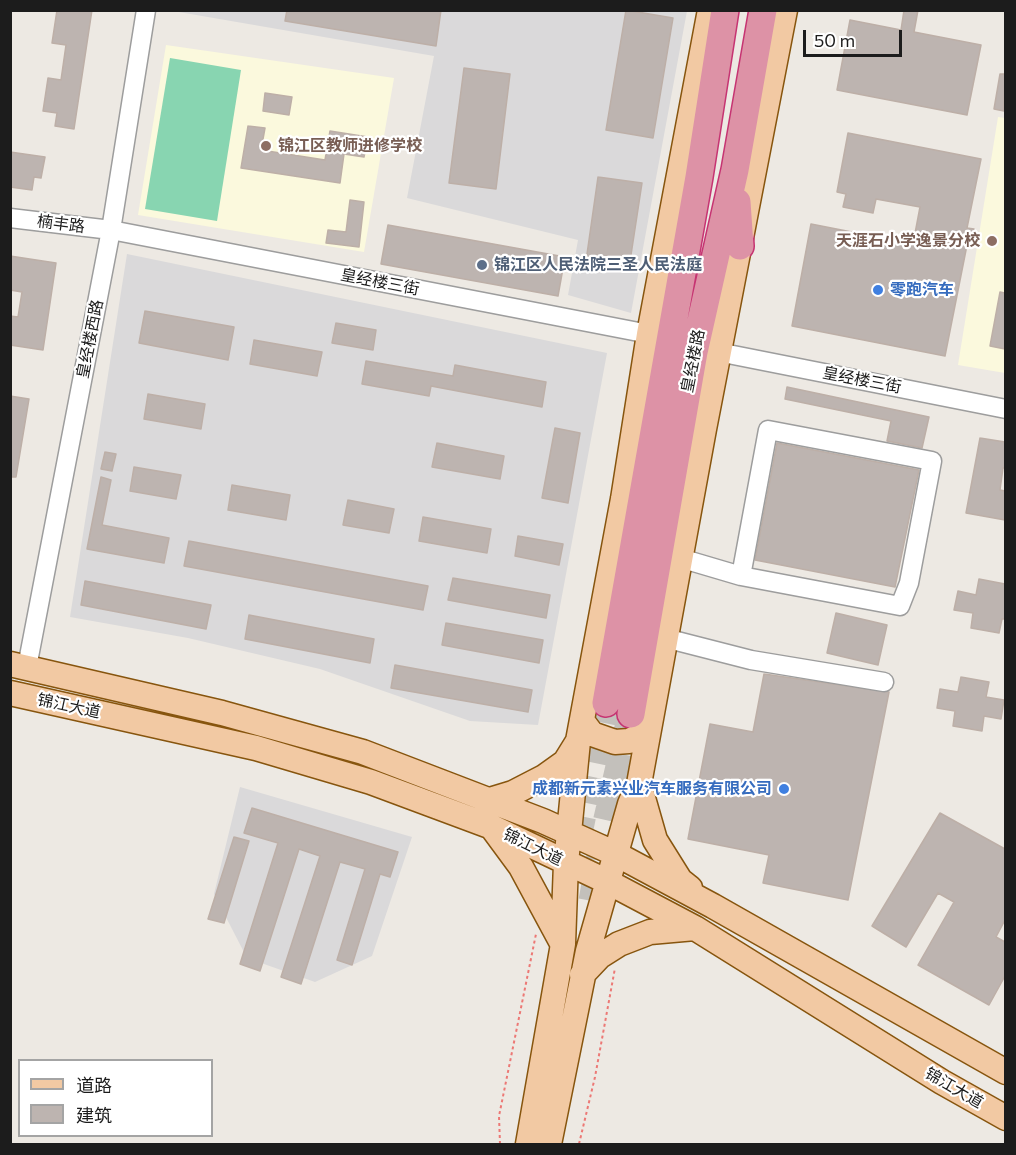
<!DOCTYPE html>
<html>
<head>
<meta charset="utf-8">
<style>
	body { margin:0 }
	#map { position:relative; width:1016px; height:1155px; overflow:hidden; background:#ede9e3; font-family:Commissioner,"Noto Sans SC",sans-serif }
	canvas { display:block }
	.frame { position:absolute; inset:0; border:12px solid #1c1c1c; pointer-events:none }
	.legend { position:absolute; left:18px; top:1059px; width:195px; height:78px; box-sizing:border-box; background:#fff; border:2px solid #a4a4a4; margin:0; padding:8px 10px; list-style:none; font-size:18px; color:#1c1c1c }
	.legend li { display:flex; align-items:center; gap:12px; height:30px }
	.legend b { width:30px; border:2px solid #a4a4a4 }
	.scale { position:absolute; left:803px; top:30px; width:99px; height:27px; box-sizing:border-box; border:3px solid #1c1c1c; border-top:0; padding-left:8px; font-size:18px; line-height:21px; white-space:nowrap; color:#1c1c1c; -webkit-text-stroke:4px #fff; paint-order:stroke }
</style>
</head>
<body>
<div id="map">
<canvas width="1016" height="1155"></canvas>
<div class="frame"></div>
<ul class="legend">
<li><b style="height:8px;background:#f2c9a3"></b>道路</li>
<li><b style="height:16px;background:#bdb4b0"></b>建筑</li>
</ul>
<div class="scale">50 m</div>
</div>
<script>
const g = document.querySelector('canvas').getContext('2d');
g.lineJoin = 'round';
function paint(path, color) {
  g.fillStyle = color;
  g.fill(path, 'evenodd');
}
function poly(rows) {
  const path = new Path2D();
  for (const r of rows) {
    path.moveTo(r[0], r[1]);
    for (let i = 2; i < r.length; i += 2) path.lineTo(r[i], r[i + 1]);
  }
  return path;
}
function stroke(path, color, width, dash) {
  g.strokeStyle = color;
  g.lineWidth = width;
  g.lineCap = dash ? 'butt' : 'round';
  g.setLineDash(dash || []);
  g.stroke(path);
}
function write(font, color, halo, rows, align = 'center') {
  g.font = font + ' Commissioner,"Noto Sans SC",sans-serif';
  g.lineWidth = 4.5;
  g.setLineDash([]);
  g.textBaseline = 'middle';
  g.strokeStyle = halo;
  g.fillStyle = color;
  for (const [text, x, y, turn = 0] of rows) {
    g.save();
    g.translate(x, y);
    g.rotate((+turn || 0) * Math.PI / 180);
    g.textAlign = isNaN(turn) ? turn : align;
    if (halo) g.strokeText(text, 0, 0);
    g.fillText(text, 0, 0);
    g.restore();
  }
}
const residential = poly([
	[173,11,687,11,631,313,568,295,578,240,407,198,434,56],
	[127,254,607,353,538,725,470,721,320,669,188,638,70,617],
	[240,787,412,837,372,956,315,982,247,958,214,894]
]);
const education = poly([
	[166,45,394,78,364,252,138,215],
	[998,117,1005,118,1005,373,958,365]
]);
const pitch = poly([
	[170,58,241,70,217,221,145,209]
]);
const building = poly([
	[57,10,92,10,74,129,55,126,57,113,43,111,48,78,61,80,66,45,52,43,57,10],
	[287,10,441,10,436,46,285,21,287,10],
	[626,10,673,18,653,138,606,130,626,10],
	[904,10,918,10,914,32,981,45,967,115,837,90,850,20,901,30,904,10],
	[464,68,510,74,496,189,449,183,464,68],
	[1000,74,1005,74,1004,111,994,109,1000,74],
	[265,93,292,97,289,115,263,111,265,93],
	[248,126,265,128,261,150,325,160,330,131,368,137,364,157,344,154,340,183,241,168,248,126],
	[848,133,981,159,967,228,974,229,972,241,968,240,945,356,792,326,811,224,913,244,920,207,876,199,873,213,843,207,846,194,837,192,848,133],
	[10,152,45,157,41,178,34,177,32,190,10,187,10,152],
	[598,177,642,183,629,268,586,261,598,177],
	[350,200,364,202,359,247,326,243,328,230,346,232,350,200],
	[388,225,565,257,558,296,381,264,388,225],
	[10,256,56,263,43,350,10,345,10,316,18,317,22,292,10,290,10,256],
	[1000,292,1005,293,1005,349,990,346,1000,292],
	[145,311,234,327,228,360,139,343,145,311],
	[336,323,376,330,373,350,332,343,336,323],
	[254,340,322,352,317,376,250,364,254,340],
	[366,361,453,376,455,365,546,382,542,407,431,386,429,396,362,384,366,361],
	[787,387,929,417,922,448,887,441,891,421,785,399,787,387],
	[148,394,205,404,201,429,144,419,148,394],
	[10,396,29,399,16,477,10,477,10,396],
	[555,428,580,433,568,503,542,498,555,428],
	[980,438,1005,442,1005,468,1003,468,1000,490,1005,491,1005,520,966,513,980,438],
	[437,443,504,456,500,479,432,467,437,443],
	[777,443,919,470,895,587,755,560,777,443],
	[105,452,116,454,112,471,101,469,105,452],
	[134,467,181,475,176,499,130,491,134,467],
	[101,477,111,480,102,525,169,538,164,563,87,549,101,477],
	[232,485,290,495,286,520,228,510,232,485],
	[348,500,394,509,389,533,343,525,348,500],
	[423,517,491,529,487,553,419,541,423,517],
	[518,536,563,544,559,565,515,556,518,536],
	[189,541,428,586,423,610,184,566,189,541],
	[453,578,550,595,546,618,448,600,453,578],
	[979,579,1005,584,1005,619,1002,619,999,633,971,628,973,613,954,610,958,591,976,595,979,579],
	[85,581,211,605,206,629,81,605,85,581],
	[836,613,887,625,878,665,827,653,836,613],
	[249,615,374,639,370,663,245,639,249,615],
	[446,623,543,640,539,663,442,645,446,623],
	[395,665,532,690,528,712,391,688,395,665],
	[764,674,889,692,848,900,763,883,769,855,688,839,710,724,753,732,764,674],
	[961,677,989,682,986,697,1004,700,1001,719,984,716,982,731,953,726,955,711,937,708,940,689,958,692,961,677],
	[252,808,398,852,390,877,380,874,352,965,337,960,365,869,340,862,301,984,281,977,320,856,299,849,260,971,240,964,278,843,244,833,252,808],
	[940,813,1005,849,1005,920,996,937,1005,942,1005,976,989,1005,918,965,954,902,938,893,906,947,872,926,940,813],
	[234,837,249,841,224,923,208,919,234,837]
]);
const highwayTunnel = poly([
	[577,843,606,703],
	[592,901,606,823,630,719]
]);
const path = poly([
	[500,1144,499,1116,536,934],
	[579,1144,595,1077,615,968]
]);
const minor = poly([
	[10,218,111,230,649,334],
	[718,352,1006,409],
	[680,558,741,576,900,606,909,583,932,461,768,430,741,576],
	[665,638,751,660,884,682],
	[27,667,111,230,146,10]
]);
const major = poly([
	[10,664,222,713,363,752,543,821,616,854,713,906,1006,1072],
	[10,693,256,748,371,782,492,827,608,882,695,928,942,1082,1006,1118],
	[583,722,592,734,615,742,629,741,648,731],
	[639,784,655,840,680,880,690,888],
	[490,800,513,793,544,777,565,762,578,741],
	[493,829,521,867,562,943],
	[582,975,600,956,619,944,650,932,695,928],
	[528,1144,563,944,566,863,578,741,623,499,649,334,710,10],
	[549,1144,588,951,630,804,639,784,704,429,785,10]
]);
const highway = poly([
	[737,202,740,246],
	[606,703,699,177,725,10],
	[631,714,694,352,735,170,763,10]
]);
const markers = [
	[266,146,6,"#8d6e63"],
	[992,241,6,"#8d6e63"],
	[482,265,6,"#5c6f8a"],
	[878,290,6,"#3f7fe0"],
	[784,789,6,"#3f7fe0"]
];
const educationNames = [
	["锦江区教师进修学校",278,146],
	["天涯石小学逸景分校",980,241,"right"]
];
const streetNames = [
	["楠丰路",61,224,7],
	["皇经楼三街",380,282,11],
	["皇经楼西路",90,339,-79],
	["皇经楼路",693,361,-79],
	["皇经楼三街",862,380,11],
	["锦江大道",69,706,12],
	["锦江大道",533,847,26],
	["锦江大道",954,1088,30]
];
const serviceNames = [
	["锦江区人民法院三圣人民法庭",494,265]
];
const shopNames = [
	["零跑汽车",890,290],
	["成都新元素兴业汽车服务有限公司",772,789,"right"]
];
paint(residential, '#dad9da');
paint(education, '#fbf9dd');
paint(pitch, '#88d5b1');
paint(building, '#bdb4b0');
stroke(building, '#bdafa7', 1.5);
stroke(highwayTunnel, '#c3c0bb', 27, [27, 14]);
stroke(minor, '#9d9d9d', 21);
stroke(major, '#87550e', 27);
stroke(highway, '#c63472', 30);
stroke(path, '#ec7875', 2, [3, 3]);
stroke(minor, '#fff', 18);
stroke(major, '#f2c9a3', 24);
stroke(highway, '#dd92a6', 27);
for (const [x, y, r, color] of markers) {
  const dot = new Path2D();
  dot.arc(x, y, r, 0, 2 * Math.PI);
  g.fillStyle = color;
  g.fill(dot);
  stroke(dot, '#fff', 2);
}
write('bold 16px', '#785e54', '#fff', educationNames, 'left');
write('16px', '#1c1c1c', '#fff', streetNames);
write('bold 16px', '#4e5e75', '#fff', serviceNames, 'left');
write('bold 16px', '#366cbe', '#fff', shopNames, 'left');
</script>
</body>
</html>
